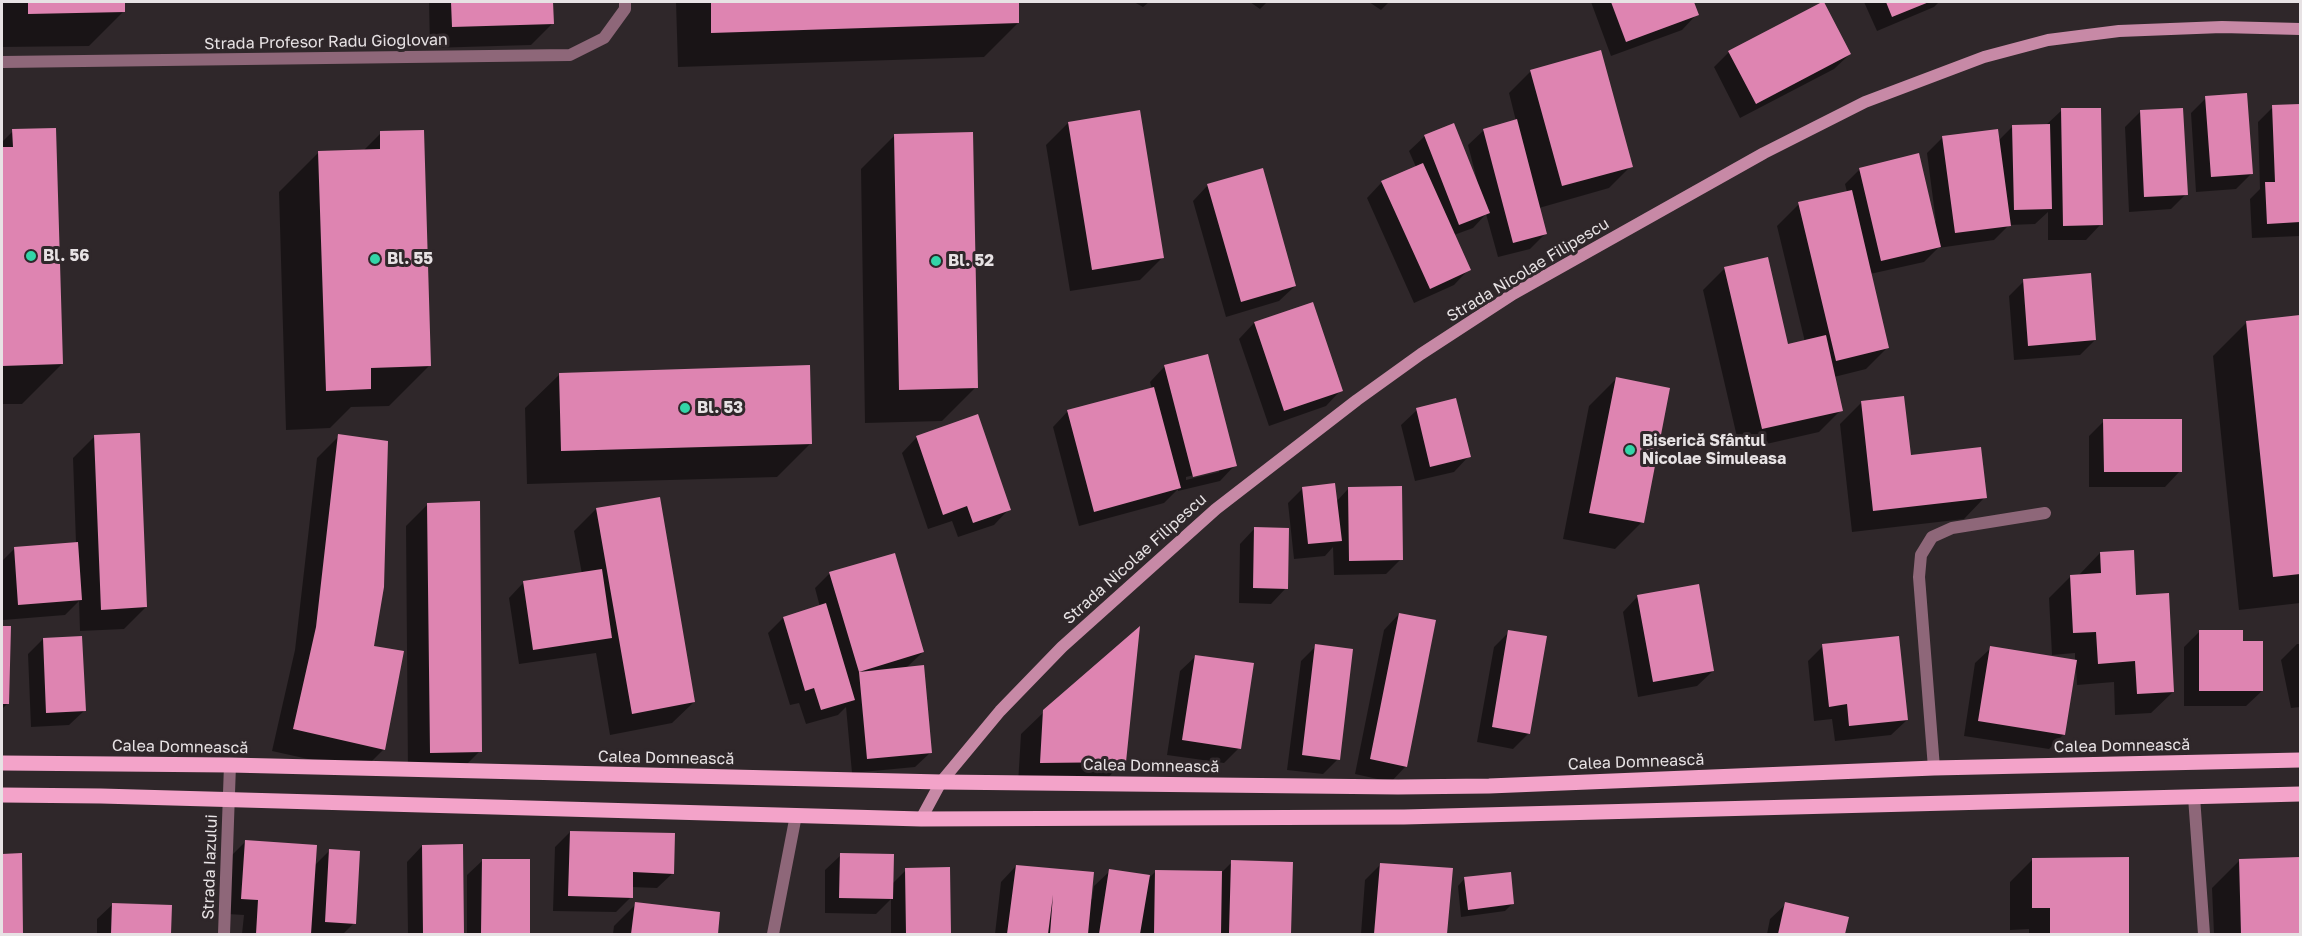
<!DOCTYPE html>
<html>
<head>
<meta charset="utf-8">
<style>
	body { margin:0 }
	#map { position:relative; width:2302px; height:936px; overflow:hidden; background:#2f272a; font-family:"Golos Text",sans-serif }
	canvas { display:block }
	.frame { position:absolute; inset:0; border:3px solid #e7e2e4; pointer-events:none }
</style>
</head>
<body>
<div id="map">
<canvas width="2302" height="936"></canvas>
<div class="frame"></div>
</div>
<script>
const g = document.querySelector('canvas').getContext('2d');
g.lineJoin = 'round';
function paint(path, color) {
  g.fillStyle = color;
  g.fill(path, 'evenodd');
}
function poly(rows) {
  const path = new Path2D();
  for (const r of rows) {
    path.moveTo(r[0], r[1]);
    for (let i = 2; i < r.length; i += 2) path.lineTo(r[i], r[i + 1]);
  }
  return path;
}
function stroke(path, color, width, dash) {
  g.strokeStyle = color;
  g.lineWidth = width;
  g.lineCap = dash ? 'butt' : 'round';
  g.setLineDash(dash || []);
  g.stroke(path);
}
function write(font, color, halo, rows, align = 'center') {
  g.font = font + ' "Golos Text",sans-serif';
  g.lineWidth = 6;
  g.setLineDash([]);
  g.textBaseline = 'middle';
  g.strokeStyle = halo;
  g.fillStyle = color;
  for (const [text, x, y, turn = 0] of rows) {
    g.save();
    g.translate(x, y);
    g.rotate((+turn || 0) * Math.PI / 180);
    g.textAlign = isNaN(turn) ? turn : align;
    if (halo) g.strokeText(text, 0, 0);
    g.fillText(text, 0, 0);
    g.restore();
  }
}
const shadow = poly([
	[2,2,123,2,123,12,89,46,2,47],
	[429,2,552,2,553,23,531,45,430,48],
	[676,2,1017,2,1018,23,984,57,678,67],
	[1134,2,1149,2,1143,7],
	[1250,2,1267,2,1260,9],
	[1369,2,1389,2,1381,10],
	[1591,2,1693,2,1697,14,1682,30,1611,56],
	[1864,2,1939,2,1934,7,1877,31],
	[1729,52,1850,54,1834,69,1740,118,1714,67],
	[1531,71,1631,166,1609,188,1539,208,1546,233,1530,249,1498,257,1486,214,1473,228,1454,235,1469,269,1454,285,1414,303,1367,198,1382,182,1416,167,1409,151,1425,136,1475,180,1477,180,1468,145,1484,130,1516,121,1509,93],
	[2206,98,2251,174,2236,189,2196,192,2191,113],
	[2300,105,2300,236,2252,238,2250,199,2260,189,2258,122,2273,107],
	[2062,110,2101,224,2086,240,2048,240,2048,212,2035,224,2009,225,1994,240,1938,248,1924,262,1870,274,1887,348,1866,369,1834,377,1841,410,1819,432,1740,450,1703,290,1725,268,1787,346,1805,342,1777,226,1799,204,1847,192,1845,184,1860,169,1936,222,1927,153,1942,138,1998,141,2013,126,2046,125],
	[2141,111,2186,194,2171,209,2129,212,2125,127],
	[1068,123,1162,258,1140,280,1070,291,1046,145],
	[13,131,62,364,22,404,2,404,2,142],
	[381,133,429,366,389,406,351,407,330,428,286,430,279,192,319,152,363,151],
	[895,135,976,387,942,421,865,423,861,169],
	[1208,185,1295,286,1279,301,1226,317,1193,201],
	[2024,281,2095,340,2080,355,2014,360,2009,296],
	[1312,304,1341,390,1326,406,1269,426,1239,339,1254,323],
	[2300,317,2300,603,2239,610,2213,356,2247,322],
	[1165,366,1235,465,1220,481,1178,491,1178,489,1164,503,1079,526,1053,427,1068,411,1152,389,1150,382],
	[1219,469,1219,472,1186,480,1186,477],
	[559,375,811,443,777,477,527,484,525,408],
	[1616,379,1642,522,1615,549,1563,539,1589,406],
	[1862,402,1910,457,1985,497,1964,519,1852,532,1840,424],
	[1417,410,1469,456,1454,472,1415,481,1401,425],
	[2104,421,2180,471,2165,487,2089,487,2089,436],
	[95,436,146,607,124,629,80,631,79,601,65,615,3,620,2,561,14,549,76,543,73,458],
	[339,436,372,648,384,749,362,771,272,751,295,650,317,458],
	[917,437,1009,509,994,525,958,537,952,521,928,529,902,453],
	[1303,488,1336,502,1348,489,1401,559,1386,574,1334,575,1333,547,1325,556,1294,559,1288,503],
	[428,504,480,751,458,773,408,774,406,526],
	[596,509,694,702,672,723,610,735,596,653,519,664,509,598,524,582,582,574,574,531],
	[1255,528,1286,588,1271,604,1239,603,1240,544],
	[2100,553,2135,597,2173,692,2151,713,2115,715,2114,682,2077,685,2076,668,2064,734,2049,749,1964,736,1975,663,1991,648,2075,661,2075,653,2052,655,2049,598,2071,576,2078,576],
	[830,573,923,652,906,668,931,752,915,767,852,773,846,707,838,715,806,724,799,703,790,705,768,633,783,618,820,607,815,588],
	[1638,596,1713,671,1697,686,1638,697,1623,612],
	[1399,614,1406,766,1391,782,1355,774,1384,630],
	[2,628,10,628,8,703,2,709],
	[1509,632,1529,733,1513,749,1477,742,1494,647],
	[2199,632,2241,643,2262,691,2246,706,2184,706,2184,647],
	[43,639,85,710,69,725,31,727,28,654],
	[2297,644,2300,644,2300,707,2291,708,2281,660],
	[1316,646,1338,759,1323,774,1287,770,1301,661],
	[1823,646,1907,720,1891,735,1835,741,1832,719,1814,721,1808,661],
	[1196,656,1239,748,1224,763,1167,755,1180,671],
	[1044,712,1124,761,1103,783,1018,784,1021,734],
	[570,832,673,873,657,888,631,887,631,897,616,912,553,911,555,847],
	[245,842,314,866,329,851,354,923,343,934,242,934,244,915,227,914,230,857],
	[422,846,461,846,463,934,408,934,407,862],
	[2,855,20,855,21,934,2,934],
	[841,855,892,884,906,870,949,869,950,934,891,934,891,899,876,914,825,913,825,870],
	[2300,858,2300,934,2214,934,2212,888,2239,861],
	[2127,859,2127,934,2029,934,2029,929,2010,930,2010,882,2032,860],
	[483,860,529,861,528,934,467,934,467,875],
	[1232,862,1292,863,1289,934,995,934,1001,882,1016,866,1092,899,1094,886,1110,871,1150,877,1156,871,1222,872],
	[1381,864,1451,870,1446,934,1361,934,1365,880],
	[1465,878,1512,904,1505,911,1461,917,1458,886],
	[113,904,170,906,169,934,97,934,97,919],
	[636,904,719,914,716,934,613,934,614,926],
	[1786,904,1847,918,1843,934,1767,934,1770,919]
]);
const building = poly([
	[28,2,125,2,125,12,28,14],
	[451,2,553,2,554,24,452,27],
	[711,2,1019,2,1019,23,711,33],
	[1611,2,1694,2,1699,15,1626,42],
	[1822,2,1824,2,1851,54,1756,104,1728,51],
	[1886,2,1929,2,1892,17],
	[1601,50,1633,167,1562,186,1530,70],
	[2247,93,2253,174,2211,177,2205,96],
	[2300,104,2300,222,2267,224,2265,182,2275,182,2272,105],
	[2061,108,2101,108,2103,225,2063,226],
	[2183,108,2188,195,2144,197,2140,110],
	[1140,110,1164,258,1092,270,1068,122],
	[1517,119,1547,234,1513,243,1483,129],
	[1454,123,1490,213,1459,225,1424,135],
	[2050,124,2052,209,2014,210,2012,125],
	[56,128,63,364,2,366,2,147,13,147,12,129],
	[1998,129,2011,226,1955,233,1942,136],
	[424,130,431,366,371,368,371,389,326,391,318,151,380,149,380,131],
	[973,132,978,388,899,390,894,134],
	[1919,153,1941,247,1881,261,1859,168],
	[1423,163,1471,270,1430,289,1381,181],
	[1263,168,1296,286,1241,302,1207,184],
	[1852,190,1889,348,1836,361,1798,202],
	[1768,257,1788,344,1826,335,1843,411,1762,429,1724,267],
	[2091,273,2096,340,2028,346,2023,279],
	[1313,302,1343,391,1284,411,1254,322],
	[2300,315,2300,574,2273,577,2246,321],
	[1208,354,1237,466,1193,477,1164,365],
	[810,365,812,444,561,451,559,373],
	[1616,377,1670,388,1644,523,1589,513],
	[1154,387,1181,488,1094,512,1067,410],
	[1904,396,1911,455,1981,447,1987,498,1873,511,1861,401],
	[1456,398,1471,457,1430,467,1416,408],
	[978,414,1011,510,973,523,967,506,943,515,916,436],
	[2103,419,2182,419,2182,472,2104,472],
	[140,433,147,607,101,610,94,435],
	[338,434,388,441,384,587,374,646,404,651,385,750,293,729,316,627],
	[1335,483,1342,541,1308,544,1302,487],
	[1402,486,1403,560,1349,561,1348,487],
	[660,497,695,702,632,714,596,508],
	[480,501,482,752,430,753,427,503],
	[1254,527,1289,528,1288,589,1253,588],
	[78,542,82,600,18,605,14,547],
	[2134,550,2136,595,2169,593,2174,692,2137,694,2135,661,2098,664,2096,632,2073,633,2070,575,2101,573,2100,552],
	[895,553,924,652,859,672,924,665,932,753,867,759,859,672,829,572],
	[602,569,612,638,533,650,523,581],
	[1699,584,1714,671,1653,682,1637,595],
	[826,603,855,700,821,710,814,688,805,691,783,617],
	[1399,613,1436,620,1407,767,1370,759],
	[2,626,11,626,9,704,2,704],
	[1140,626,1126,762,1040,763,1043,710],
	[1508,630,1547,636,1530,734,1492,727],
	[2199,630,2243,630,2243,641,2263,641,2263,691,2199,691],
	[82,636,86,711,46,713,43,638],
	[1899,636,1908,720,1849,726,1847,704,1829,707,1822,644],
	[1315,644,1353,649,1340,760,1302,755],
	[1990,646,2077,660,2065,735,1978,721],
	[1195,655,1254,663,1241,749,1182,740],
	[570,831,675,833,674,874,633,872,633,898,568,896],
	[245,840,317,845,311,934,256,934,258,900,241,899],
	[463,844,464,934,423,934,422,845],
	[329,849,360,851,356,924,325,922],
	[22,853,23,934,2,934,2,854],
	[840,853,894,854,893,899,839,898],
	[2129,857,2129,934,2050,934,2050,908,2032,908,2032,858],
	[2300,857,2300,934,2291,934,2291,933,2241,934,2239,859],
	[482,859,530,859,530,934,481,934],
	[1231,860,1293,862,1291,934,1229,933],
	[1380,863,1453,868,1447,934,1374,934],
	[1016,865,1094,872,1088,934,1050,934,1053,895,1048,934,1007,934],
	[950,867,951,934,906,934,905,868],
	[1109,869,1150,875,1140,934,1099,934],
	[1155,870,1222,871,1221,934,1154,934],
	[1511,872,1514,904,1468,910,1464,877],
	[635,902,720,912,718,934,631,934],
	[1785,902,1849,917,1845,934,1778,934],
	[112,903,172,905,171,934,111,934]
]);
const lane = poly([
	[2194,797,2204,934]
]);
const street = poly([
	[2,62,570,55,604,38,625,9,625,2],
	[1934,768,1919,577,1921,555,1932,537,1952,528,2045,513],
	[224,934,230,765],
	[773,934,796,815]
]);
const secondary = poly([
	[921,819,941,782,1000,711,1062,647,1216,509,1357,400,1421,354,1513,294,1764,153,1865,102,1984,57,2048,40,2119,31,2222,27,2300,29]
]);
const primary = poly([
	[2,763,230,765,941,782,1398,787,1489,786,1934,768,2300,760],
	[2,795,101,796,921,819,1404,817,2300,794]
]);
const markers = [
	[31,256,6,"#33d4a8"],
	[375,259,6,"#33d4a8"],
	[936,261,6,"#33d4a8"],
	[685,408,6,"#33d4a8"],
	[1630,450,6,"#33d4a8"]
];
const streetNames = [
	["Strada Profesor Radu Gioglovan",326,42,-1],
	["Strada Nicolae Filipescu",1528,270,-31],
	["Strada Nicolae Filipescu",1135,559,-42],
	["Calea Domnească",2122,746,-1],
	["Calea Domnească",180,747,1],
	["Calea Domnească",666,758,1],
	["Calea Domnească",1636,762,-2],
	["Calea Domnească",1151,766,1],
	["Strada Iazului",210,867,-88]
];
const poiNames = [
	["Bl. 56",43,256],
	["Bl. 55",387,259],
	["Bl. 52",948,261],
	["Bl. 53",697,408],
	["Biserică Sfântul",1642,441],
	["Nicolae Simuleasa",1642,459]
];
paint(shadow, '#0007');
paint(building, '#de84b1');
stroke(lane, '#8e6779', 12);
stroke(street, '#8e6779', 12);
stroke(secondary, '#c789a6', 12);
stroke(primary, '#f3a3c9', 15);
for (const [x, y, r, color] of markers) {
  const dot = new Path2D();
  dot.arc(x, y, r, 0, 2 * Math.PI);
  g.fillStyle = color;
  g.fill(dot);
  stroke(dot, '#2f272a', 2);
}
write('16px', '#e7e2e4', '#2f272a', streetNames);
write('bold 16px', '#e7e2e4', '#2f272a', poiNames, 'left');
</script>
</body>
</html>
